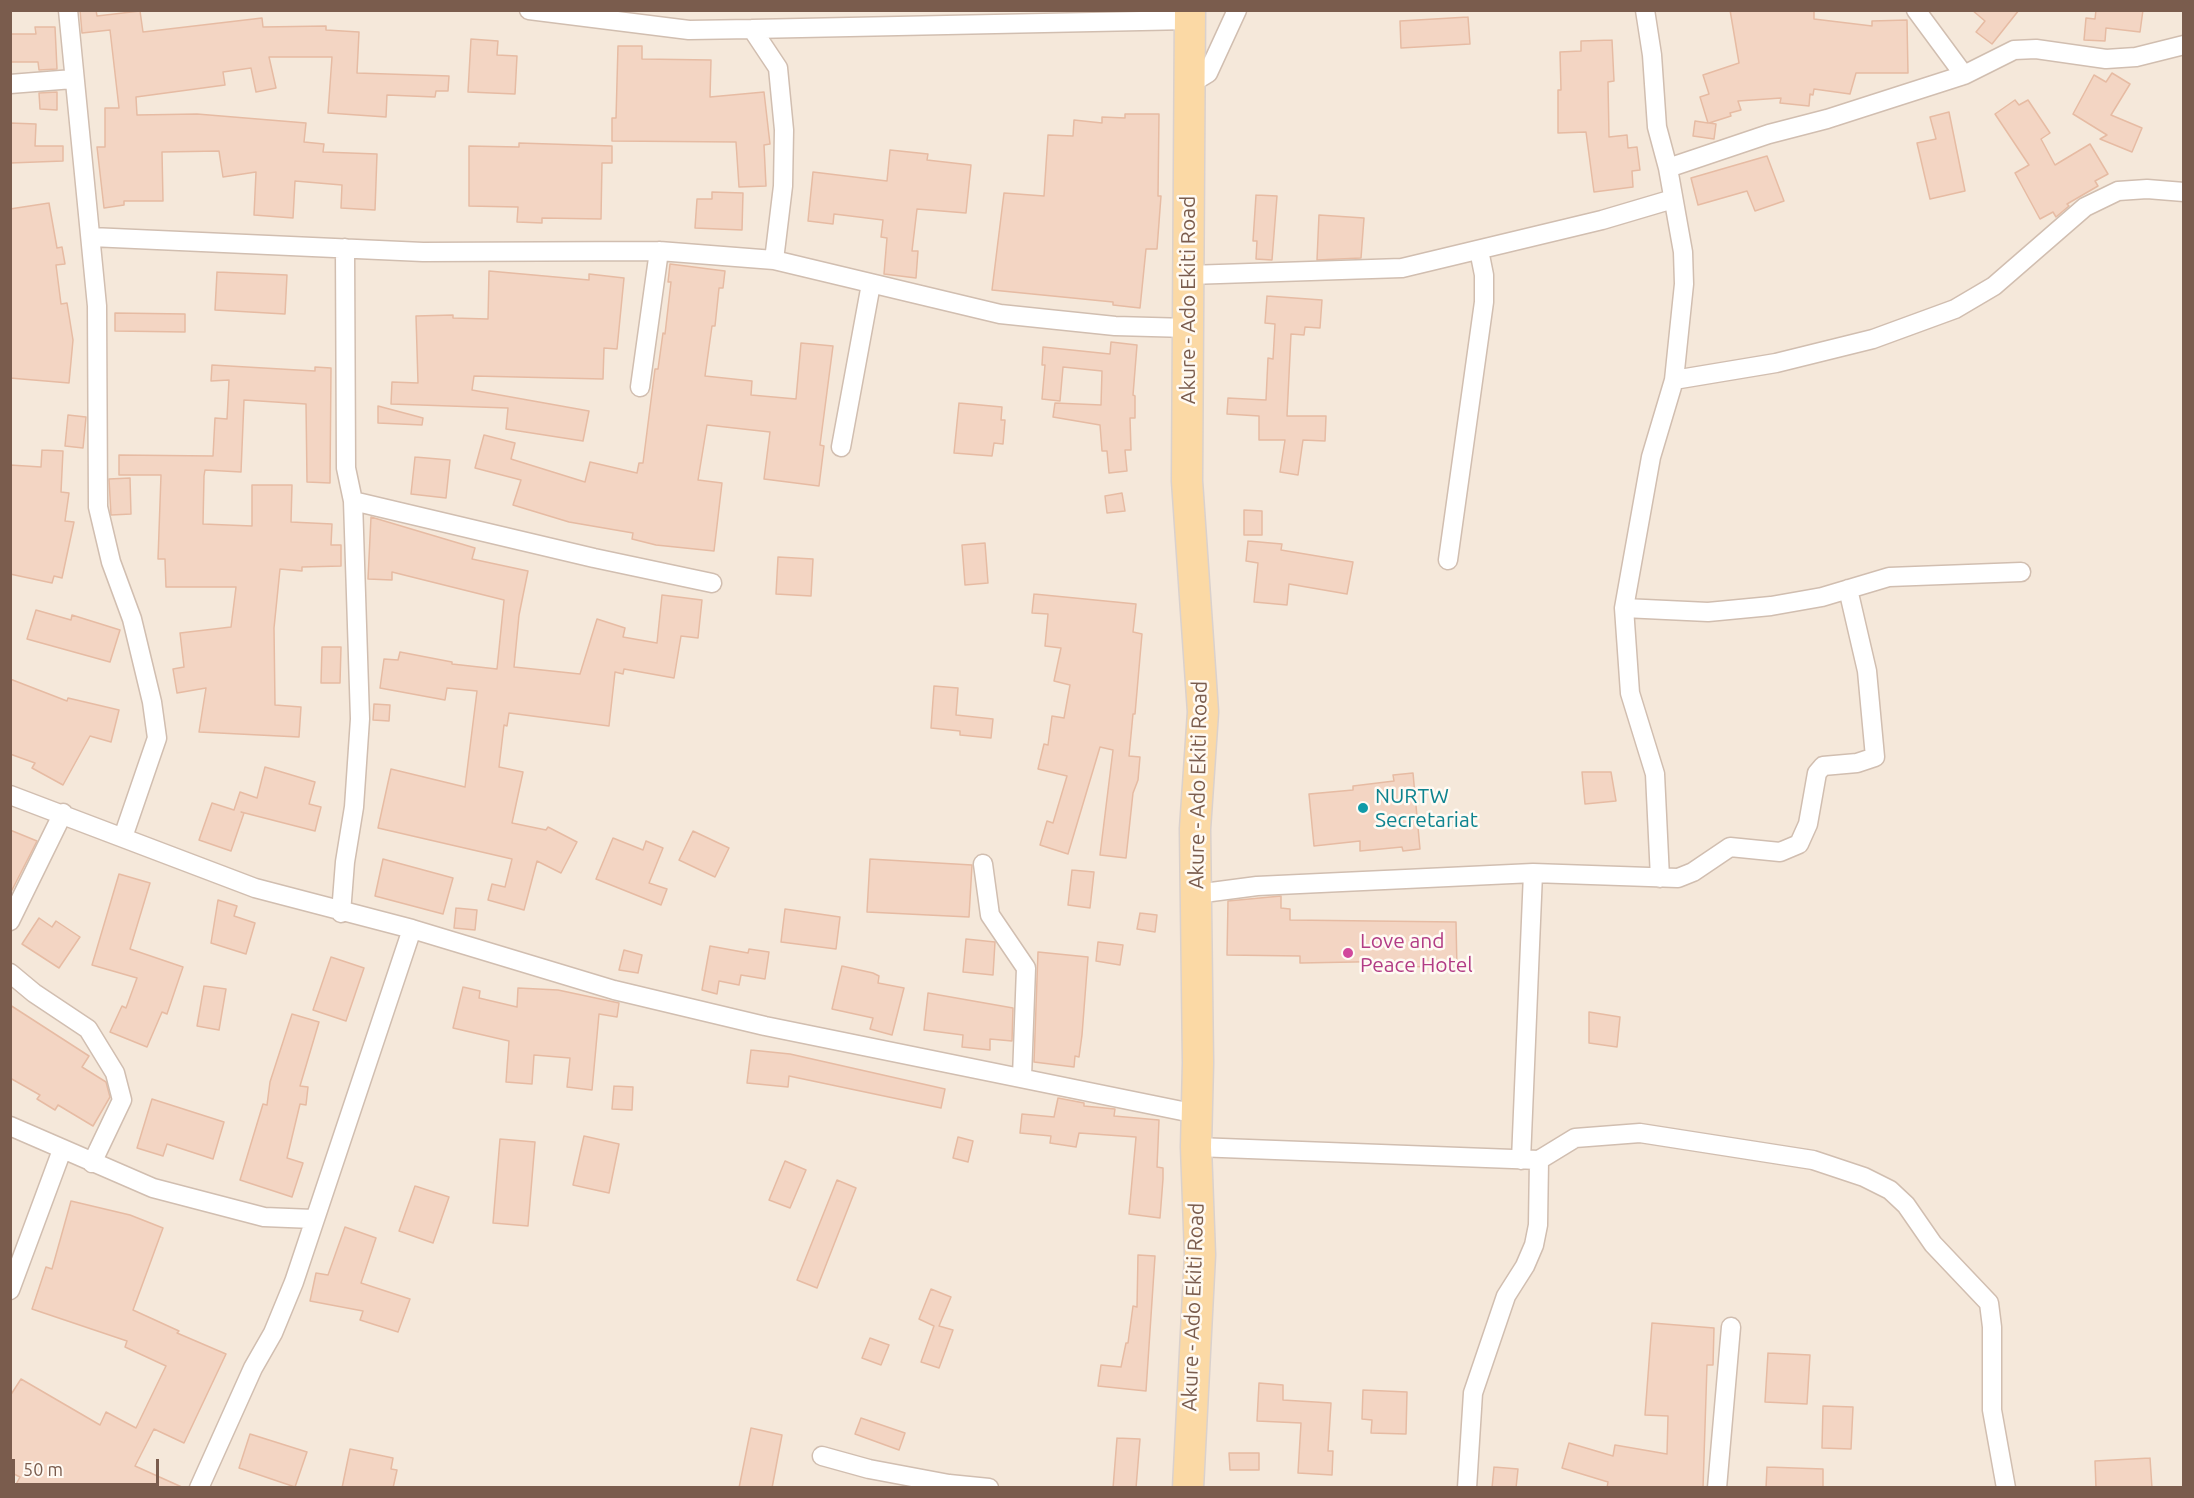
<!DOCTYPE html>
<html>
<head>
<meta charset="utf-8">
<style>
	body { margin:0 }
	#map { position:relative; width:2194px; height:1498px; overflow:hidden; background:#fdf6ec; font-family:Ubuntu,sans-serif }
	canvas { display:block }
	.frame { position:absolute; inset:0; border:12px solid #7a5c4d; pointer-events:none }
	.scale { position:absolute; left:12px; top:1459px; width:147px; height:27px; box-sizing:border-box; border:3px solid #7a5c4d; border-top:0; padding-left:8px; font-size:18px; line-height:21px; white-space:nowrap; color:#7a5c4d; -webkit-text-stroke:4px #fffaf3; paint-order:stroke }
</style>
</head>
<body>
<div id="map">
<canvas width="2194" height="1498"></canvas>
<div class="frame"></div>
<div class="scale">50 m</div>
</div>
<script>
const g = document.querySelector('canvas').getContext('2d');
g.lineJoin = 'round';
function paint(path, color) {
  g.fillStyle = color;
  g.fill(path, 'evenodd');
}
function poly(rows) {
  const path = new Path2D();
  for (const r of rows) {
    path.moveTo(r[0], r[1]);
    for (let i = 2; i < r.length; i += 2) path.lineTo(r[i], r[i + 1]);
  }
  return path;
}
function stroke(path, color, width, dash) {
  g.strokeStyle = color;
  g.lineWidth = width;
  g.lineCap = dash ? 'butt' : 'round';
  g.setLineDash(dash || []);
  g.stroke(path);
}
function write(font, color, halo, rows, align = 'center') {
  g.font = font + ' Ubuntu,sans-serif';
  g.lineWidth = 5;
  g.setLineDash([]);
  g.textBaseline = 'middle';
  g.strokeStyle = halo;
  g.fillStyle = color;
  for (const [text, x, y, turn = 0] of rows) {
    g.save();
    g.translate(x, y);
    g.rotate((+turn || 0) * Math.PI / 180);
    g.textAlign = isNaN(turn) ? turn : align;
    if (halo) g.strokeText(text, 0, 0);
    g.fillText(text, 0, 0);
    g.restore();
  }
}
const residential = poly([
	[11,11,2183,11,2183,1487,11,1487]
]);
const building = poly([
	[80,10,96,10,97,16,140,11,143,32,262,18,263,27,326,26,326,30,359,32,357,73,449,76,448,91,436,91,435,97,387,95,386,117,328,113,332,57,269,57,276,88,256,92,251,68,223,72,225,85,136,97,137,115,197,114,306,123,304,142,324,144,323,152,377,154,375,210,341,208,342,185,295,181,293,218,254,215,256,172,223,177,219,151,162,152,163,201,124,201,124,205,104,208,97,147,105,147,105,108,119,108,110,30,82,33,80,10],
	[1730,10,1814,10,1814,19,1872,26,1872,21,1907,20,1908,73,1856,73,1850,94,1814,89,1813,95,1810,94,1809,106,1780,103,1781,98,1738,101,1741,110,1730,113,1731,116,1709,123,1716,124,1714,139,1693,136,1695,121,1708,123,1700,97,1709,94,1703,75,1739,63,1730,10],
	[1972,10,2019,10,1992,44,1976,32,1985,21,1972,10],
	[2096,10,2143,10,2140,32,2106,28,2105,41,2084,40,2086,18,2095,19,2096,10],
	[1468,17,1470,44,1401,48,1400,21,1468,17],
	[35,27,55,27,57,69,39,70,38,62,10,62,10,34,36,34,35,27],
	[471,39,498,41,497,55,517,56,515,94,468,92,471,39],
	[1612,40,1614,81,1608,82,1609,137,1627,135,1628,148,1637,147,1640,170,1632,171,1633,187,1594,192,1586,132,1558,133,1558,90,1561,90,1560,52,1581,51,1581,41,1612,40],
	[618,46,642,46,642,59,711,60,710,97,764,92,770,144,764,145,766,186,739,187,736,142,612,141,612,118,616,118,618,46],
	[2112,73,2130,84,2111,115,2142,128,2132,152,2100,139,2107,135,2073,114,2094,75,2106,82,2112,73],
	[57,92,57,110,40,109,39,93,57,92],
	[2015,100,2019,105,2028,100,2050,133,2041,139,2055,165,2090,144,2108,174,2095,181,2098,186,2067,204,2069,206,2056,217,2053,212,2040,219,2015,173,2029,165,1995,114,2015,100],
	[1949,112,1965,191,1930,199,1917,143,1936,139,1930,117,1949,112],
	[1125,114,1159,114,1158,196,1161,196,1157,249,1146,249,1140,308,1113,305,1113,302,992,290,1004,193,1044,196,1048,135,1073,136,1074,120,1102,123,1102,117,1125,118,1125,114],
	[10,123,36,124,35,146,63,146,63,161,10,163,10,123],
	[519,143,612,146,612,163,602,163,601,219,542,218,542,223,517,222,518,207,469,206,469,146,519,147,519,143],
	[890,150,928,154,927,160,971,165,966,213,917,209,912,251,918,251,916,278,884,274,887,238,881,237,883,220,834,214,833,224,808,221,813,172,887,181,890,150],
	[1767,156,1784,201,1755,211,1747,191,1698,205,1691,178,1767,156],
	[712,192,743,193,742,230,695,228,697,199,712,199,712,192],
	[1256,195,1277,196,1272,260,1256,259,1257,241,1253,241,1256,195],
	[49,203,57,248,62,247,65,264,56,265,61,304,67,303,73,340,69,383,10,378,10,209,49,203],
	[1319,215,1364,218,1361,258,1317,260,1319,215],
	[670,264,725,271,723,288,719,288,715,326,712,326,705,376,752,381,751,395,796,399,801,343,833,346,820,445,824,446,819,486,764,479,770,432,707,425,698,480,722,483,714,551,656,545,632,539,633,533,569,522,513,505,521,480,475,468,484,435,515,443,511,459,585,482,590,462,637,473,639,463,643,463,655,369,658,369,663,333,665,334,671,282,668,282,670,264],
	[489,271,589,280,589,274,624,278,617,349,604,348,603,379,474,376,472,390,589,411,583,441,506,429,508,408,391,404,392,382,418,383,416,316,453,315,453,318,488,319,489,271],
	[217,272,287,275,285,314,215,310,217,272],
	[1267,296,1322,300,1320,328,1305,327,1304,335,1291,334,1287,416,1326,416,1325,441,1303,440,1298,475,1280,472,1285,440,1259,440,1259,416,1227,414,1228,398,1266,400,1268,358,1273,359,1275,324,1265,323,1267,296],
	[115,313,185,314,185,332,115,331,115,313],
	[1111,342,1137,345,1133,395,1135,396,1135,418,1130,418,1131,450,1125,450,1127,471,1109,473,1107,451,1102,451,1100,425,1053,417,1055,403,1101,405,1102,371,1063,367,1060,401,1042,399,1045,365,1042,365,1043,347,1110,354,1111,342],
	[212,365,315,371,315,367,331,368,330,483,307,482,306,404,244,400,241,472,205,470,204,476,203,524,252,526,252,485,292,485,291,522,332,524,331,545,341,545,341,566,302,567,302,571,280,569,274,628,275,705,301,707,299,737,199,732,206,688,177,693,173,669,184,667,180,633,231,627,236,587,166,587,165,559,158,559,161,475,119,475,119,455,213,456,215,418,227,419,229,380,211,381,212,365],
	[959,403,1002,407,1001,420,1005,420,1003,444,994,443,992,456,954,453,959,403],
	[378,406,423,418,422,425,378,423,378,406],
	[68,415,86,417,83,448,65,446,68,415],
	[42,450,63,451,61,492,69,493,65,521,74,522,62,578,54,576,52,583,10,574,10,465,41,467,42,450],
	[415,457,450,460,446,498,411,494,415,457],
	[130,478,131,514,111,515,109,479,130,478],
	[1122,493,1125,511,1107,513,1105,496,1122,493],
	[1244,510,1262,511,1262,535,1244,535,1244,510],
	[371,517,475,548,472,559,528,571,519,615,514,667,580,674,597,619,625,628,623,637,657,643,662,595,702,600,698,638,681,636,674,678,624,669,623,674,615,672,609,726,509,713,507,726,504,725,499,767,523,772,512,823,546,830,548,827,577,842,561,873,537,861,524,910,488,900,492,884,505,887,512,859,378,828,391,769,465,787,477,691,447,688,445,700,380,688,384,659,398,660,400,652,452,662,452,664,497,669,504,600,392,572,392,580,368,579,371,517],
	[1248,541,1282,544,1281,550,1353,562,1347,594,1289,584,1287,605,1254,602,1258,563,1246,561,1248,541],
	[985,543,988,583,965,585,962,545,985,543],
	[778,557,813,559,811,596,776,594,778,557],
	[1034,594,1136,604,1133,632,1142,634,1135,714,1133,714,1129,756,1140,757,1138,780,1133,793,1126,858,1100,855,1113,750,1100,747,1068,854,1040,845,1047,821,1053,823,1067,776,1038,769,1044,744,1048,745,1052,716,1064,718,1070,685,1054,681,1061,648,1045,646,1048,614,1032,613,1034,594],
	[36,610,71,620,72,615,120,630,110,662,27,639,36,610],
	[322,647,341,647,340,683,321,683,322,647],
	[10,679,67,701,68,698,119,710,111,742,90,736,63,785,32,768,35,763,10,754,10,679],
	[934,686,958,688,956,715,993,719,991,738,960,735,960,731,931,728,934,686],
	[374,704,390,705,389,721,373,720,374,704],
	[265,767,315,782,309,804,321,807,315,831,241,812,244,813,231,851,199,840,212,803,234,810,240,792,257,798,265,767],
	[1582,772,1611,772,1616,801,1585,804,1582,772],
	[1413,773,1420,849,1403,851,1402,847,1360,851,1360,841,1314,846,1309,794,1353,790,1353,786,1394,781,1393,775,1413,773],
	[10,830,37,841,10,894,10,830],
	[693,831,729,848,715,877,679,860,693,831],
	[613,838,643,850,646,841,663,848,649,883,667,889,661,905,596,879,613,838],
	[383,859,453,878,443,914,375,896,383,859],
	[870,859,972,865,969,917,867,912,870,859],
	[1072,870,1094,872,1090,908,1068,905,1072,870],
	[119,874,150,883,130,949,183,967,167,1014,162,1012,147,1047,110,1032,122,1006,126,1008,137,978,92,965,119,874],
	[1281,896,1281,908,1290,909,1290,920,1456,922,1457,969,1407,966,1407,961,1300,963,1300,956,1227,955,1228,901,1281,896],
	[218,900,237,906,234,916,255,923,246,954,211,943,218,900],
	[456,908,477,910,475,930,454,928,456,908],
	[785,909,840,917,836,949,781,942,785,909],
	[1140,913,1157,915,1155,932,1137,929,1140,913],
	[39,918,52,927,56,921,80,937,59,968,22,944,39,918],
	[966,939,995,942,993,975,963,972,966,939],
	[1098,942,1123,945,1120,965,1096,961,1098,942],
	[710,946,748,953,749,949,769,952,765,979,741,975,739,985,719,981,717,994,702,990,710,946],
	[624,950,642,955,638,973,619,970,624,950],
	[1038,952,1088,957,1082,1035,1079,1057,1075,1056,1074,1067,1034,1062,1038,952],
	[331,957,364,968,346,1021,313,1010,331,957],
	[842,966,873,973,879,976,878,983,904,988,892,1035,870,1029,873,1018,832,1009,842,966],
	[204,986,226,989,219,1030,197,1026,204,986],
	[463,987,480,991,479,998,517,1007,518,988,558,990,619,1003,617,1017,599,1014,592,1090,567,1087,570,1058,534,1055,532,1084,506,1082,509,1041,453,1028,463,987],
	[928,993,1013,1008,1012,1041,990,1039,990,1050,962,1047,963,1035,924,1030,928,993],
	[10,1005,89,1056,82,1067,106,1082,110,1097,93,1126,58,1105,55,1110,37,1099,40,1095,10,1078,10,1005],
	[1589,1012,1620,1017,1617,1047,1589,1043,1589,1012],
	[292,1014,319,1022,300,1086,308,1087,306,1105,300,1104,287,1158,303,1163,292,1197,240,1180,263,1104,267,1105,270,1082,292,1014],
	[751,1050,790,1054,945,1089,941,1108,789,1076,788,1087,747,1083,751,1050],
	[614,1086,633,1087,632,1110,612,1109,614,1086],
	[1058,1098,1084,1103,1084,1106,1115,1109,1114,1116,1159,1120,1157,1167,1163,1168,1163,1179,1160,1218,1129,1214,1136,1137,1079,1133,1076,1147,1050,1143,1051,1136,1020,1133,1022,1114,1054,1117,1058,1098],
	[152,1099,224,1122,213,1159,167,1144,163,1156,137,1148,152,1099],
	[584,1136,619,1144,609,1193,573,1185,584,1136],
	[958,1137,973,1141,968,1162,953,1158,958,1137],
	[500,1139,535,1142,528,1226,493,1223,500,1139],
	[785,1161,806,1170,790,1208,769,1200,785,1161],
	[837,1180,856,1188,817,1288,797,1280,837,1180],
	[415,1186,449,1197,433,1243,399,1231,415,1186],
	[71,1201,130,1215,163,1228,133,1310,179,1331,177,1333,226,1354,184,1443,154,1429,135,1466,184,1488,14,1488,20,1477,10,1472,10,1396,21,1379,100,1425,106,1412,136,1428,166,1366,125,1347,127,1341,32,1309,46,1267,52,1269,71,1201],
	[345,1227,376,1238,361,1283,410,1299,398,1332,360,1320,363,1311,310,1301,316,1273,328,1275,345,1227],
	[1138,1255,1155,1256,1146,1391,1098,1386,1101,1365,1121,1367,1126,1343,1128,1343,1133,1306,1137,1307,1138,1255],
	[931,1289,951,1297,939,1326,953,1330,939,1368,921,1362,934,1326,919,1319,931,1289],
	[1652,1323,1714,1328,1713,1365,1707,1365,1703,1488,1607,1488,1608,1482,1562,1468,1569,1443,1613,1456,1615,1445,1667,1454,1668,1416,1645,1415,1652,1323],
	[870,1338,889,1345,881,1365,862,1358,870,1338],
	[1768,1353,1810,1355,1807,1404,1765,1402,1768,1353],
	[1259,1383,1283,1385,1283,1400,1331,1403,1328,1451,1333,1451,1332,1475,1298,1473,1301,1423,1257,1421,1259,1383],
	[1363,1390,1407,1392,1406,1434,1371,1433,1372,1420,1362,1419,1363,1390],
	[1823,1406,1853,1407,1851,1449,1822,1448,1823,1406],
	[861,1418,905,1433,899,1450,855,1434,861,1418],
	[751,1428,782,1435,772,1488,739,1488,751,1428],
	[250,1434,307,1452,295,1487,239,1468,250,1434],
	[1117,1438,1140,1439,1136,1488,1113,1488,1117,1438],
	[350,1449,393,1458,391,1469,397,1470,393,1488,342,1488,350,1449],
	[1229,1453,1259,1453,1259,1470,1230,1470,1229,1453],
	[2150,1458,2152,1488,2096,1488,2095,1461,2150,1458],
	[1494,1467,1518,1469,1516,1488,1492,1488,1494,1467],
	[1767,1467,1823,1469,1823,1488,1766,1488,1767,1467]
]);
const street = poly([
	[68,10,97,306,98,507,111,562,132,619,152,702,157,738,123,837],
	[529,10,689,30,752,29,778,68,784,130,783,186,774,260],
	[1645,10,1652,55,1657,127,1668,168,1683,252,1684,284,1674,380,1776,363,1873,339,1955,309,1994,286,2085,207,2118,191,2147,189,2184,192],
	[1916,10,1964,75,2014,50,2036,49,2106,59,2136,57,2184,45],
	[752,29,1190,20],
	[10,84,73,79],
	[1190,84,1208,73,1237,10],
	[1668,168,1769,134,1827,119,1964,75],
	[91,237,423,252,659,251,774,260,1000,314,1115,326,1188,328],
	[1189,275,1402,268,1602,220,1673,199],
	[640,387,659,251],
	[841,447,871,284],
	[353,501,594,558,712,583],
	[1448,560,1484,302,1484,275,1479,250],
	[1624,608,1708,612,1771,606,1822,597,1889,577,2021,572],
	[10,795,255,888,412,929,614,990,765,1026,1197,1114],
	[983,864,990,915,1026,968,1022,1077],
	[1533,873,1678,878,1693,872,1730,847,1780,852,1799,844,1808,824,1817,773,1823,766,1857,763,1875,757,1867,671,1848,589],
	[1660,878,1655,774,1630,693,1624,608,1651,457,1674,380],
	[1196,894,1257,886,1533,873,1521,1160],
	[341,913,345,862,354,807,360,719,353,501,346,468,345,248],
	[10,921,63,813],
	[10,973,34,993,88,1029,115,1073,122,1100,92,1163],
	[10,1126,153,1188,264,1217,313,1219],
	[1196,1147,1539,1160,1575,1138,1640,1133,1813,1160,1864,1177,1890,1190,1906,1205,1933,1244,1989,1303,1992,1327,1992,1410,2006,1488],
	[10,1290,62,1150],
	[822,1456,869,1469,949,1484,989,1488],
	[199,1488,253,1368,273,1333,294,1282,412,929],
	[1467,1488,1473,1393,1506,1296,1525,1266,1534,1245,1538,1225,1539,1160],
	[1717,1488,1731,1327]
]);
const primary = poly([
	[1188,1488,1200,1255,1196,1147,1198,1063,1195,829,1203,712,1187,481,1190,10]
]);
const markers = [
	[1363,808,6,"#0f9aa8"],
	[1348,953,6,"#d1479c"]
];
const streetNames = [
	["Akure - Ado Ekiti Road",1188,300,-90],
	["Akure - Ado Ekiti Road",1198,785,-89],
	["Akure - Ado Ekiti Road",1193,1307,-88]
];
const cultureNames = [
	["NURTW",1375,796],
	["Secretariat",1375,820]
];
const hotelNames = [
	["Love and",1360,941],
	["Peace Hotel",1360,965]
];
paint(residential, '#f5e8da');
paint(building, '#f3d5c3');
stroke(building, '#e6bba3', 1.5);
stroke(street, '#d1beb0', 21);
stroke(primary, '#dad1cd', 33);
stroke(street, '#fff', 18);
stroke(primary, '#fbd9a5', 30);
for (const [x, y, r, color] of markers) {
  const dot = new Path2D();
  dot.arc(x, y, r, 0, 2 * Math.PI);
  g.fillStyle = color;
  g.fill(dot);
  stroke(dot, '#fffaf3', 2);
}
write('21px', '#7a5c4d', '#fffaf3', streetNames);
write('21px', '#0d838f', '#fffaf3', cultureNames, 'left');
write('21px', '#b23c85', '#fffaf3', hotelNames, 'left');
</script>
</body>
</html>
